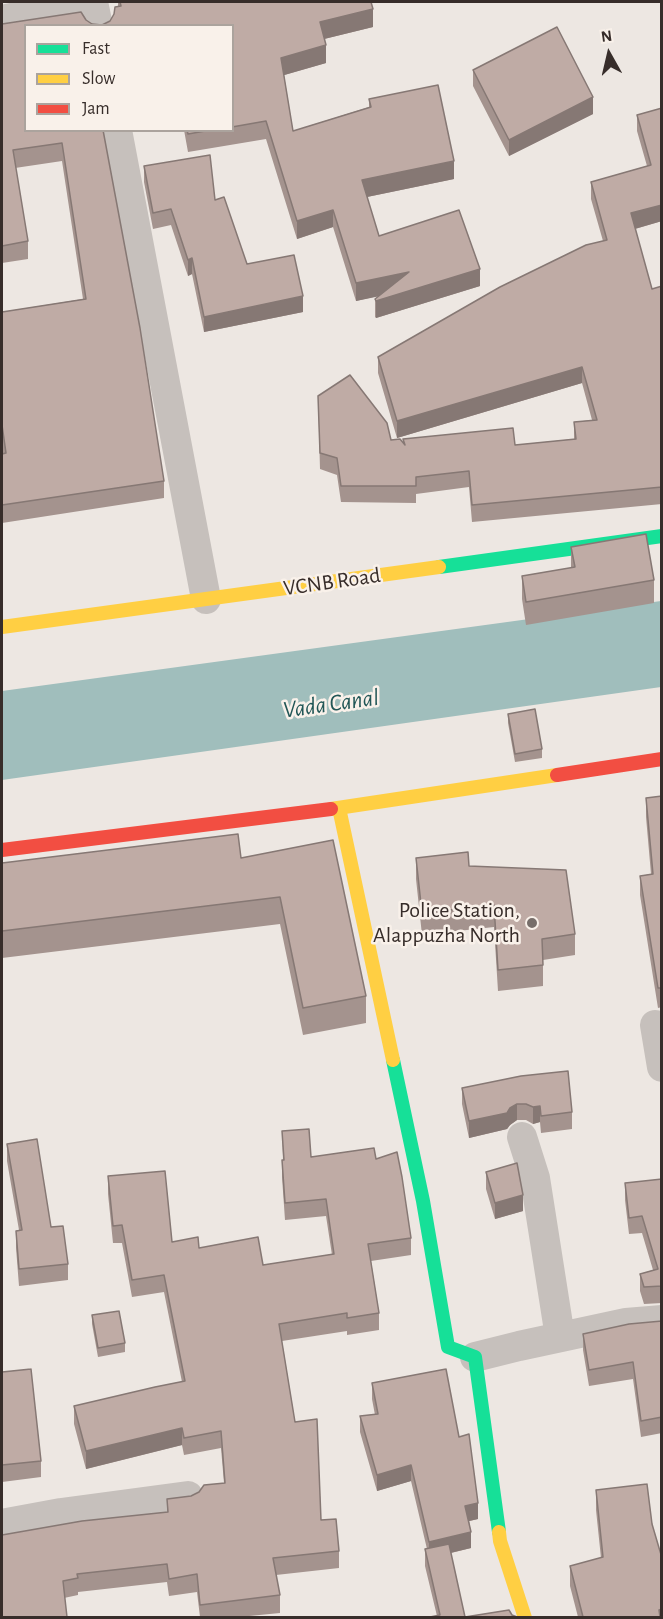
<!DOCTYPE html>
<html>
<head>
<meta charset="utf-8">
<style>
	body { margin:0 }
	#map { position:relative; width:663px; height:1619px; overflow:hidden; background:#ede7e2; font-family:"Alegreya Sans",sans-serif }
	canvas { display:block }
	.frame { position:absolute; inset:0; border:3px solid #372d2a; pointer-events:none }
	.legend { position:absolute; left:24px; top:24px; width:210px; height:108px; box-sizing:border-box; background:#f9f1ea; border:2px solid #aba39d; margin:0; padding:8px 10px; list-style:none; font-size:18px; color:#372d2a }
	.legend li { display:flex; align-items:center; gap:12px; height:30px }
	.legend b { width:30px; border:2px solid #aba39d }
	.north { position:absolute; left:579px; top:24px; width:60px; height:60px; -webkit-text-stroke:4px #f9f1ea; paint-order:stroke; rotate:352deg; font-size:16px; font-weight:700; line-height:24px; text-align:center; color:#372d2a }
	.north::after { content:''; display:block; margin:auto; width:21px; height:27px; background:#372d2a; clip-path:polygon(50% 0,100% 100%,50% 72%,0 100%) }
</style>
</head>
<body>
<div id="map">
<canvas width="663" height="1619"></canvas>
<div class="frame"></div>
<ul class="legend">
<li><b style="height:8px;background:#16e098"></b>Fast</li>
<li><b style="height:8px;background:#ffcf43"></b>Slow</li>
<li><b style="height:8px;background:#f24e42"></b>Jam</li>
</ul>
<div class="north">N</div>
</div>
<script>
const g = document.querySelector('canvas').getContext('2d');
g.lineJoin = 'round';
function paint(path, color) {
  g.fillStyle = color;
  g.fill(path, 'evenodd');
}
function poly(rows) {
  const path = new Path2D();
  for (const r of rows) {
    path.moveTo(r[0], r[1]);
    for (let i = 2; i < r.length; i += 2) path.lineTo(r[i], r[i + 1]);
  }
  return path;
}
function stroke(path, color, width, dash) {
  g.strokeStyle = color;
  g.lineWidth = width;
  g.lineCap = dash ? 'butt' : 'round';
  g.setLineDash(dash || []);
  g.stroke(path);
}
function write(font, color, halo, rows, align = 'center') {
  g.font = font + ' "Alegreya Sans",sans-serif';
  g.lineWidth = 5;
  g.setLineDash([]);
  g.textBaseline = 'middle';
  g.strokeStyle = halo;
  g.fillStyle = color;
  for (const [text, x, y, turn = 0] of rows) {
    g.save();
    g.translate(x, y);
    g.rotate((+turn || 0) * Math.PI / 180);
    g.textAlign = isNaN(turn) ? turn : align;
    if (halo) g.strokeText(text, 0, 0);
    g.fillText(text, 0, 0);
    g.restore();
  }
}
const water = poly([
	[661,601,661,687,2,780,2,691]
]);
const street = poly([
	[93,2,98,26],
	[2,20,39,12,72,2],
	[117,130,206,599],
	[655,1025,662,1067],
	[522,1137,535,1178,560,1337],
	[475,1357,519,1346,626,1323,662,1320],
	[2,1524,61,1513,188,1496]
]);
const fast = poly([
	[439,567,662,536],
	[393,1060,423,1201,448,1347,475,1357,499,1532]
]);
const slow = poly([
	[2,627,439,567],
	[339,808,393,1060],
	[331,809,557,775],
	[499,1532,500,1541,525,1618]
]);
const jam = poly([
	[557,775,662,759],
	[2,850,331,809]
]);
const wall = poly([
	[118,2,371,2,373,27,324,39,326,63,284,75,293,131,369,107,369,99,454,179,367,197,379,236,480,286,376,318,375,317,375,299,378,296,356,301,333,227,297,239,266,139,188,152,184,130,232,130,232,26,26,26,103,130,164,481,164,498,2,523,2,454,3,454,2,442,2,312,83,299,62,161,15,168,28,241,28,259,2,263,2,24,86,20,92,24,102,25,110,21,118,7],
	[473,70,593,114,509,156,473,86],
	[662,108,662,221,635,229,652,289,662,286,662,504,472,522,469,487,416,494,416,503,341,502,337,475,320,469,318,396,391,440,403,443,403,439,515,445,574,439,574,422,592,420,582,383,397,438,378,373,378,357,603,241,591,199,591,182,647,166,637,131,637,115],
	[144,166,215,200,247,264,303,312,204,332,192,274,188,276,171,225,153,229,144,182],
	[571,547,654,580,654,603,526,625,522,599,522,576,571,568],
	[508,714,542,749,542,758,515,762,508,723],
	[662,796,662,1007,658,1008,640,895,640,876,651,874,646,817,646,798],
	[333,840,366,996,366,1023,303,1035,280,924,2,958,2,863,241,858],
	[416,858,469,866,575,934,575,955,543,960,543,986,498,991,494,927,422,935,416,879],
	[462,1088,572,1112,572,1129,541,1133,540,1122,533,1124,526,1120,517,1120,510,1125,507,1129,469,1138,462,1104],
	[282,1131,311,1157,376,1159,411,1238,411,1255,371,1261,379,1313,379,1330,347,1335,347,1331,282,1341,295,1422,321,1520,339,1551,339,1568,276,1575,280,1595,280,1613,239,1617,200,1617,197,1592,169,1596,167,1582,78,1592,78,1595,64,1598,2,1617,167,1512,167,1499,191,1496,224,1483,221,1448,184,1455,182,1445,86,1469,74,1424,74,1406,182,1382,164,1292,132,1297,122,1243,113,1243,108,1194,108,1176,172,1242,263,1265,332,1255,326,1216,285,1220,282,1177,282,1160,283,1160],
	[7,1144,51,1227,68,1264,68,1280,19,1286,16,1248,16,1231,19,1230,7,1161],
	[486,1172,523,1211,495,1219,486,1189],
	[662,1179,662,1303,644,1304,640,1291,640,1274,653,1270,642,1233,629,1234,625,1200,625,1183],
	[92,1315,125,1343,125,1352,98,1357,92,1324],
	[662,1321,662,1433,641,1437,633,1379,589,1386,583,1350,583,1334],
	[446,1369,459,1437,469,1434,478,1503,478,1519,469,1521,471,1532,471,1548,451,1553,465,1617,509,1610,512,1615,517,1617,430,1617,437,1616,425,1566,425,1549,427,1549,411,1481,377,1491,360,1432,360,1416,375,1415,372,1399,372,1383],
	[2,1372,41,1461,41,1477,2,1482],
	[596,1490,662,1617,578,1617,570,1586,570,1566,601,1558,596,1510]
]);
const shadedWall = poly([
	[373,9,373,27,320,40,320,22],
	[326,45,326,63,281,76,281,58],
	[593,97,593,114,509,156,509,140],
	[454,161,454,179,362,198,362,180],
	[662,205,662,221,631,230,631,213],
	[333,210,333,227,297,239,297,221],
	[192,258,192,274,188,276,188,260],
	[480,269,480,286,376,318,376,301],
	[409,272,409,290,356,301,356,283],
	[303,296,303,312,204,332,204,317],
	[582,367,582,383,397,438,397,421],
	[517,1104,517,1120,510,1125,507,1129,469,1138,469,1121,510,1108],
	[540,1106,540,1122,533,1124,533,1107],
	[523,1195,523,1211,495,1219,495,1203],
	[182,1428,182,1445,86,1469,86,1451],
	[411,1465,411,1481,377,1491,377,1475],
	[478,1503,478,1519,465,1522,465,1506],
	[471,1532,471,1548,429,1558,429,1542],
	[662,1609,662,1617,659,1617,659,1610]
]);
const building = poly([
	[120,2,371,2,373,9,320,22,326,45,281,58,293,131,371,107,369,99,438,85,454,161,362,180,379,236,459,210,480,269,376,301,375,299,409,272,356,283,333,210,297,221,266,121,232,127,232,26,26,26,26,130,103,130,140,328,164,481,2,505,2,454,6,453,2,425,2,312,86,299,62,143,13,150,28,241,2,246,2,24,81,12,86,20,92,24,102,25,110,21,114,14,115,7,121,6,120,2],
	[557,27,593,97,509,140,473,70,557,27],
	[662,108,662,205,631,213,652,289,662,286,662,487,472,505,469,471,416,477,416,486,341,486,337,458,320,453,318,396,350,375,387,423,391,440,400,439,405,445,403,439,513,428,515,445,576,439,574,422,597,420,582,367,397,421,378,357,500,287,586,245,607,240,591,182,651,165,637,115,662,108],
	[187,130,211,130,188,134,187,130],
	[210,155,215,200,224,197,247,264,294,255,303,296,204,317,192,258,188,260,171,209,153,213,144,166,210,155],
	[646,534,654,580,526,602,522,576,575,567,571,547,646,534],
	[535,709,542,749,515,754,508,714,535,709],
	[662,796,662,988,658,988,640,876,653,874,646,798,662,796],
	[238,834,241,858,333,840,366,996,303,1008,280,897,2,931,2,863,238,834],
	[468,852,469,866,566,870,575,934,542,939,543,965,498,970,494,905,422,913,416,858,468,852],
	[568,1071,572,1112,541,1116,540,1106,533,1107,526,1104,517,1104,510,1108,507,1113,469,1121,462,1088,521,1076,568,1071],
	[309,1129,311,1157,374,1148,376,1159,397,1152,402,1177,411,1238,368,1244,379,1313,347,1318,347,1313,279,1324,295,1422,317,1419,321,1520,336,1519,339,1551,273,1558,280,1595,200,1605,197,1574,169,1579,167,1564,77,1574,78,1578,63,1581,67,1617,2,1617,2,1535,82,1521,168,1512,167,1499,191,1496,199,1492,204,1485,225,1483,221,1431,184,1438,182,1428,86,1451,74,1406,155,1387,185,1381,164,1275,132,1280,122,1225,113,1226,108,1176,165,1171,172,1242,198,1237,199,1248,258,1237,263,1265,334,1254,326,1199,285,1203,282,1160,284,1160,282,1131,309,1129],
	[37,1139,51,1227,63,1226,68,1264,19,1269,16,1231,22,1230,7,1144,37,1139],
	[517,1163,523,1195,495,1203,486,1172,517,1163],
	[662,1179,662,1286,644,1287,640,1274,658,1269,642,1216,629,1218,625,1183,662,1179],
	[119,1311,125,1343,98,1348,92,1315,119,1311],
	[662,1321,662,1417,641,1421,633,1362,589,1370,583,1334,629,1324,662,1321],
	[31,1369,41,1461,2,1465,2,1372,31,1369],
	[446,1369,459,1437,469,1434,478,1503,465,1506,471,1532,429,1542,411,1465,377,1475,360,1416,378,1414,372,1383,446,1369],
	[647,1484,652,1524,662,1558,662,1609,659,1610,660,1617,583,1617,570,1566,603,1557,596,1490,647,1484],
	[449,1544,465,1617,509,1610,512,1615,517,1617,430,1617,440,1615,425,1549,449,1544]
]);
const markers = [
	[532,923,6,"#776e6a"]
];
const streetNames = [
	["VCNB Road",332,582,-8]
];
const poiNames = [
	["Police Station,",520,910],
	["Alappuzha North",520,935]
];
const waterNames = [
	["Vada Canal",331,704,-8]
];
paint(water, '#a0bebc');
stroke(street, '#c6c0bc', 30);
stroke(fast, '#16e098', 14);
stroke(slow, '#ffcf43', 14);
stroke(jam, '#f24e42', 14);
paint(wall, '#a4938e');
paint(shadedWall, '#867874');
paint(building, '#bfaba5');
stroke(building, '#867874', 1.5);
for (const [x, y, r, color] of markers) {
  const dot = new Path2D();
  dot.arc(x, y, r, 0, 2 * Math.PI);
  g.fillStyle = color;
  g.fill(dot);
  stroke(dot, '#f9f1ea', 2);
}
write('22px', '#372d2a', '#f9f1ea', streetNames);
write('22px', '#372d2a', '#f9f1ea', poiNames, 'right');
write('italic 24px', '#215656', '#f9f1ea', waterNames);
</script>
</body>
</html>
